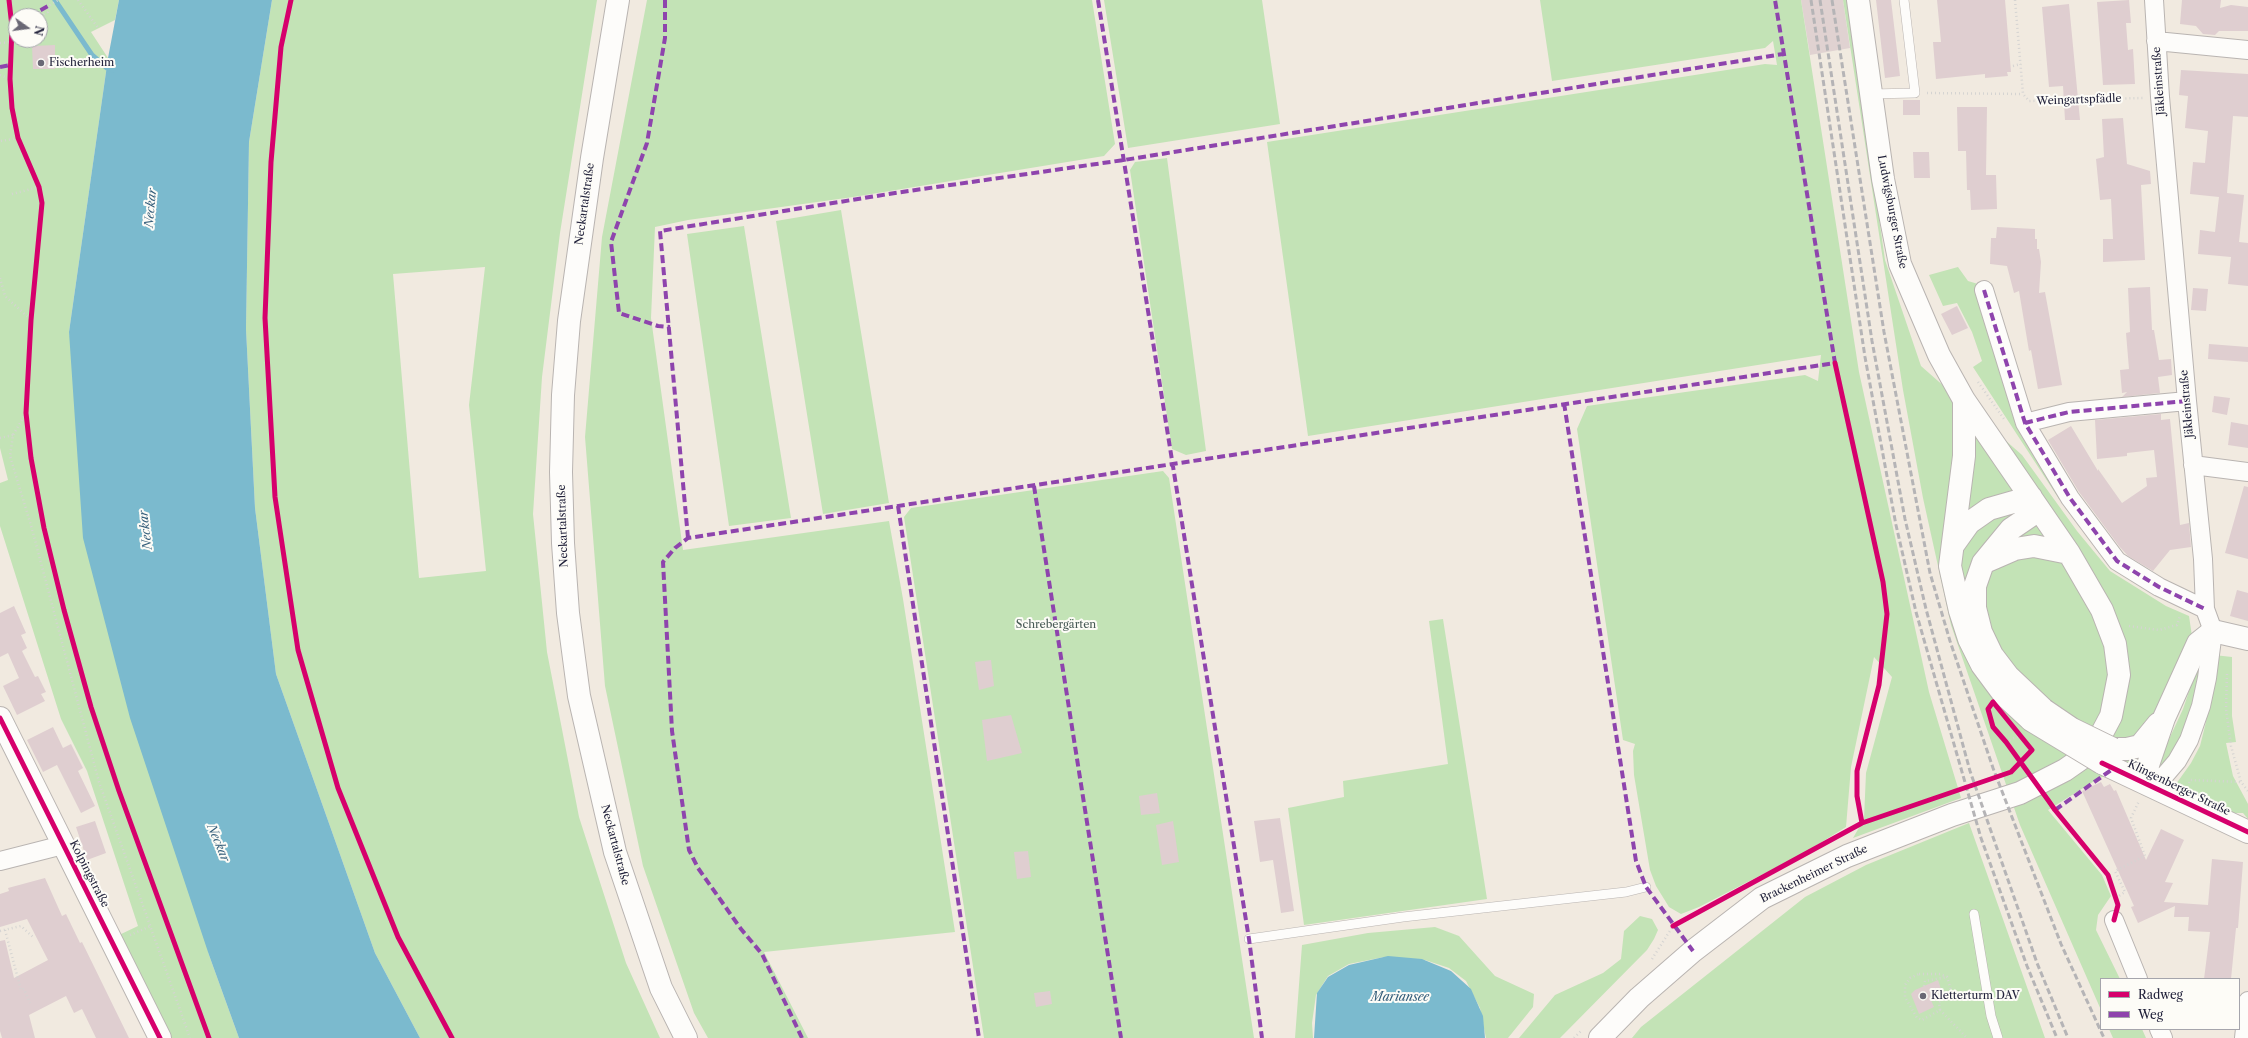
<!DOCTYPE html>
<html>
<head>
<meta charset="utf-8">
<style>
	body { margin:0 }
	#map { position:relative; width:2248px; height:1038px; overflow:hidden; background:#f1eae0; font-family:"Libre Caslon Text",serif }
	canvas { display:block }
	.legend { position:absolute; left:2100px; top:978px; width:140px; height:52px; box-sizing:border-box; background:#fdfcf7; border:1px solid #a5a5ac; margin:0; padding:5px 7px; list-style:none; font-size:12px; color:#22223b }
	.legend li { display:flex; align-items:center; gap:8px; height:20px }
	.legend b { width:20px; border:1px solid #a5a5ac }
	.north { position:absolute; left:8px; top:8px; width:40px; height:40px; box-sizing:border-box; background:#fdfcf7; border:1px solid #a5a5ac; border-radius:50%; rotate:104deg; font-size:11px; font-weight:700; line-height:16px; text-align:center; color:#22223b }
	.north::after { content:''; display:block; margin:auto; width:14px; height:18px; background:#6a6875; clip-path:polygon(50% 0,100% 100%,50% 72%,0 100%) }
</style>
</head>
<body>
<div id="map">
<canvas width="2248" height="1038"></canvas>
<ul class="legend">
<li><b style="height:5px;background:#d6006c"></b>Radweg</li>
<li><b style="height:5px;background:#8e44ad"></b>Weg</li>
</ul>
<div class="north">N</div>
</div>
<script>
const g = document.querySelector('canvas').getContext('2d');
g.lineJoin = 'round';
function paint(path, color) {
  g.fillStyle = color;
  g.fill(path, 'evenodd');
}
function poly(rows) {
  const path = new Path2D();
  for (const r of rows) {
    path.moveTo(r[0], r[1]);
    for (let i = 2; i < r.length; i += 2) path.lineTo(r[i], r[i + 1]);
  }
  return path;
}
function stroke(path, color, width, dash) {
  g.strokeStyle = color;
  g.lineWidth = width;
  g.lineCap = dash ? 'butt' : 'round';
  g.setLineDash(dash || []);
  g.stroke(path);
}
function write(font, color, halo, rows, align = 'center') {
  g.font = font + ' "Libre Caslon Text",serif';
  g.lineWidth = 4;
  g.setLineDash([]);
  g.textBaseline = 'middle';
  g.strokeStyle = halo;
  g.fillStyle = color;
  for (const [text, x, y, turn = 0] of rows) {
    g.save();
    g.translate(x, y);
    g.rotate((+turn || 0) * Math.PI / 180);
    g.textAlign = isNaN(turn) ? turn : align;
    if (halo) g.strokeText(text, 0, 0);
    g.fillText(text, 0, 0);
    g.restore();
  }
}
const industrial = poly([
	[1801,0,1843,0,1850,48,1810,55]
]);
const green = poly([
	[0,0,119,0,115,20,91,32,108,58,69,332,209,955,239,1038,165,1038,119,935,138,926,87,771,61,719,0,526,0,483,8,480,0,448],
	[16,16,40,16,40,40,16,40],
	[272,0,597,0,560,233,542,377,533,514,547,652,579,817,626,963,660,1038,420,1038,375,953,276,674,255,508,246,329,249,142],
	[485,267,469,405,486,571,419,578,393,274],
	[647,0,1092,0,1115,144,1104,156,853,197,688,220,655,227,651,318,683,550,889,521,903,599,955,932,764,952,808,1038,708,1038,694,1013,643,866,605,686,585,437,602,237],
	[1104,0,1262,0,1280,124,1128,148],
	[1540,0,1801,0,1859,372,1929,692,1961,798,1853,838,1864,819,1866,773,1892,677,1874,657,1851,767,1846,827,1804,853,1699,907,1681,914,1669,907,1656,886,1650,870,1634,775,1633,751,1635,744,1623,740,1577,429,1587,406,1805,375,1818,381,1821,355,1308,436,1267,142,1765,64,1777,65,1773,41,1765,48,1552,81],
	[1843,0,1848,0,1885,260,1921,366,2022,455,2077,531,2110,571,2166,606,2189,616,2193,643,2144,756,2096,780,2048,810,2102,875,2111,896,2098,915,2096,930,2120,979,2101,979,2101,1010,2020,825,1951,625,1923,498,1903,390],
	[1167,158,1206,451,1186,455,1172,449,1130,170,1135,162],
	[841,210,889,503,823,514,776,221],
	[744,226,791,518,729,526,687,234],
	[1958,267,1968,281,1978,284,2063,496,2059,499,1973,367,1982,361,1972,332,1957,303,1943,306,1929,275],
	[1163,471,1169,478,1254,1038,984,1038,904,517,911,508],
	[1443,619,1487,899,1304,925,1288,808,1344,797,1343,781,1448,764,1429,621],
	[2214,655,2232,657,2232,716,2236,742,2226,743,2233,776,2248,804,2248,819,2243,813,2225,813,2171,791,2191,763,2200,746,2206,722],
	[2198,665,2205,669,2180,747,2158,771,2158,763,2183,709],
	[1969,823,2045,1038,1632,1038,1641,1027,1805,897,1866,865],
	[1640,916,1652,919,1658,930,1654,939,1647,950,1560,1038,1519,1038,1555,995,1603,973,1621,959,1624,931],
	[1435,927,1459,936,1495,976,1534,994,1533,1007,1508,1038,1486,1038,1480,1008,1466,981,1449,968,1425,960,1384,957,1349,964,1328,976,1316,995,1312,1023,1313,1038,1295,1038,1302,945,1368,933],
	[2109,1029,2142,1029,2146,1038,2113,1038]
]);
const water = poly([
	[119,0,272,0,249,142,246,329,255,508,276,674,375,953,420,1038,239,1038,209,955,130,718,83,538,69,332,108,58],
	[1388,956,1422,959,1451,971,1471,989,1483,1016,1485,1038,1314,1038,1317,993,1328,977,1349,965]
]);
const stream = poly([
	[55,0,92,55,107,68,113,70]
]);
const building = poly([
	[1876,0,1891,0,1900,76,1885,78],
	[1937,0,2005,0,2011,72,2007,72,2008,76,1985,78,1985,74,1936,79,1933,42,1941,42],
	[2129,0,2131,23,2126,23,2128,50,2133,49,2135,84,2103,85,2097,2],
	[2182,0,2221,0,2220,8,2231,5,2248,7,2248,31,2219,31,2215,35,2203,34,2196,26,2180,24],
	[2069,4,2080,120,2065,120,2063,86,2049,87,2042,7],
	[55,45,55,69,33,69,32,46],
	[2181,70,2248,74,2248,117,2233,116,2227,193,2244,195,2239,242,2248,243,2248,286,2228,284,2231,257,2198,254,2200,230,2215,232,2219,197,2190,194,2193,162,2205,163,2208,131,2185,128,2188,96,2179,95],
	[1903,100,1920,100,1920,115,1903,115],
	[1957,107,1987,107,1986,175,1996,175,1997,209,1971,210,1970,190,1967,190,1966,151,1958,151],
	[2123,118,2127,164,2150,171,2151,184,2141,185,2145,260,2103,262,2103,239,2113,239,2111,199,2100,200,2096,159,2104,157,2102,119],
	[1913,152,1929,152,1930,178,1914,178],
	[1997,227,2035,229,2035,239,2037,239,2037,249,2039,249,2041,262,2039,293,2045,292,2062,385,2038,389,2031,350,2029,351,2019,291,2014,293,2007,266,1990,264,1991,238,1996,238],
	[2150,287,2152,330,2154,330,2159,360,2171,359,2172,375,2158,377,2160,393,2122,397,2127,392,2122,393,2120,370,2129,369,2126,333,2130,332,2128,288],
	[2193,288,2208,289,2206,311,2191,310],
	[1957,306,1968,328,1952,335,1941,314],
	[2209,344,2248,347,2248,362,2208,359],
	[2214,396,2230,398,2227,415,2212,412],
	[2161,414,2161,420,2170,419,2180,525,2189,523,2191,547,2170,550,2153,571,2128,556,2119,546,2079,492,2048,440,2071,426,2098,471,2098,469,2122,503,2147,486,2146,478,2157,477,2154,450,2127,453,2127,456,2097,459,2095,420],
	[2231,422,2248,425,2248,448,2228,445],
	[2244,486,2248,487,2248,559,2225,553],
	[2237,590,2248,593,2248,621,2230,616],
	[14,606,26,633,21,635,27,648,22,651,35,677,38,676,46,692,41,694,45,701,17,715,3,686,19,678,8,653,0,657,0,613],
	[991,660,994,686,979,690,975,662],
	[1011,715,1022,753,987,761,982,720],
	[53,727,63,748,71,744,83,768,78,771,95,806,81,813,57,765,43,772,27,740],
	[2101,782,2104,787,2110,784,2114,791,2116,790,2146,860,2161,829,2184,840,2165,882,2173,883,2164,902,2208,905,2212,859,2243,862,2238,928,2236,928,2231,979,2204,979,2210,932,2188,931,2189,917,2174,917,2175,906,2138,923,2131,907,2134,906,2082,791],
	[1157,793,1160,813,1141,815,1139,796],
	[1280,818,1294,911,1281,913,1273,860,1260,862,1254,821],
	[95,821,106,853,87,860,76,827],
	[1173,821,1179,862,1162,865,1156,825],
	[1028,851,1031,877,1017,879,1014,852],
	[45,878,62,916,66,914,80,943,82,942,129,1038,96,1038,82,1009,74,1013,66,996,29,1015,35,1038,2,1038,0,1031,0,941,5,940,14,978,48,960,27,919,0,927,0,894,9,891,8,888],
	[1938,980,1942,992,1930,998,1934,1007,1919,1014,1911,994,1915,990],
	[1050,991,1052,1004,1036,1007,1034,993]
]);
const path = poly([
	[78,0,98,28],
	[2015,0,2023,94,2029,101,2143,98],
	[40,16,48,12,50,5,58,0],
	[12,31,16,28],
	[0,43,12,42],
	[2013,66,2021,64],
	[0,75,10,79],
	[1927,93,2023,94],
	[1,141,18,138],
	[12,194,39,187],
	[0,278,5,296,31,320],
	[1835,363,1883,582,1887,614,1879,685,1857,771,1857,796,1862,823],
	[1978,382,2004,419],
	[26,413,13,435,10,456,32,529,99,782,190,1038],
	[0,438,13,435],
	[2129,626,2159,630,2177,625,2180,616],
	[2227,674,2226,709,2231,746,2241,782,2248,791],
	[2006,742,2019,736],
	[2189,783,2190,780,2241,782],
	[2116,898,2125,892,2115,871,2145,856,2131,818,2139,801],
	[5,930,21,990,24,989,30,1003],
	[0,931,21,926,34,938],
	[130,935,151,926],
	[1652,959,1673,926],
	[1919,974,1940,974,1947,977,1952,993,1939,1002,1940,1010,1922,1020,1917,1018,1905,997,1905,985,1910,978,1919,974],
	[1924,986,1925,981,1947,977],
	[1940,1010,1967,1038],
	[1574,1038,1581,1031]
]);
const lane = poly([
	[1871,94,1915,93,1904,0],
	[1974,914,1991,1016,1998,1038],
	[1249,939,1403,917,1626,892,1646,887]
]);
const street = poly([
	[2156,41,2248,50],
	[1984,290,2025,423,2070,498,2117,561,2159,587,2205,609],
	[2025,423,2069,412,2187,401],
	[2193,465,2248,472],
	[2147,784,2165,775,2177,761,2189,740,2201,706,2207,678,2213,631,2205,609,2203,559,2187,401,2160,97,2154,0],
	[0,861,63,845],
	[2114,920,2138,979],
	[2159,1029,2163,1038],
	[2244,1038,2248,1001]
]);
const secondary = poly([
	[1964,400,1964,456,1950,566,1960,611,1969,639,1982,665,2005,696,2031,720],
	[2039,510,2011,529,1983,563,1975,586,1975,608,1981,632,1992,655,2008,676,2044,710],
	[1954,544,1969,523,1989,509,2031,497],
	[1985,562,2015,549,2034,546,2069,553],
	[0,718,160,1038],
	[2113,749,2127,749,2140,746,2158,724],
	[2102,763,2248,832],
	[2147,784,2148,765,2164,718,2198,643,2213,631,2248,639],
	[1600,1038,1639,998,1693,951,1762,898,1847,856,1952,815,2020,793,2065,770,2085,756,2102,733,2111,716,2119,675,2115,644,2102,610,2069,553,1964,400,1939,355,1900,264,1883,179,1858,0]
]);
const primary = poly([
	[618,0,592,158,569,321,563,395,561,472,563,543,568,613,579,696,615,852,661,988,686,1038]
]);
const rail = poly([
	[1811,0,1865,357,1896,525,1916,612,1981,838,2027,966,2057,1038],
	[1820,0,1872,341,1905,519,1926,609,1970,771,2037,963,2068,1038],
	[1832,0,1884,332,1930,573,1950,641,1993,768,2061,944,2104,1038]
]);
const secondaryBridge = poly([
	[2044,710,2072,729,2113,749],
	[2031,720,2102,763]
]);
const quiet = poly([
	[665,0,665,38,647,143,611,242,619,313,658,326,670,327],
	[1098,0,1249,939,1262,1038],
	[30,16,50,5],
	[0,67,11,65],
	[1984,290,2025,423,2070,498,2117,561,2159,587,2205,609],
	[1564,403,1636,861,1646,887,1693,951],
	[2025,423,2069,412,2187,401],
	[1034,486,1121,1038],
	[898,506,979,1038],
	[688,538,660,231,895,193,1124,160,1783,54],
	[2055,810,2114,768],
	[802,1038,762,954,741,929,698,868,689,850,672,731,663,562,675,548,688,538,1835,363,1775,0]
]);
const cycleway = poly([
	[9,0,12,27,10,79,12,108,18,138,39,187,42,203,31,320,26,413,31,458,44,528,64,610,91,707,119,791,209,1038],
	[291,0,281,47,271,162,265,318,275,497,298,650,338,788,398,937,452,1038],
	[1835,363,1883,582,1887,614,1879,685,1857,771,1857,796,1862,823],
	[0,718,160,1038],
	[2102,763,2248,832],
	[1673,926,1862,823,2011,772,2032,750,1993,702,1988,709,1993,727,2006,742,2048,800,2055,810,2108,875,2118,905,2114,920]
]);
const markers = [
	[41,63,4,"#6a6875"],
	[1923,996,4,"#6a6875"]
];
const poiNames = [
	["Fischerheim",49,63],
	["Kletterturm DAV",1931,996]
];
const streetNames = [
	["Jäkleinstraße",2159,81,-94],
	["Weingartspfädle",2079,100,-2],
	["Neckartalstraße",585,204,-82],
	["Ludwigsburger Straße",1892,212,79],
	["Jäkleinstraße",2187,404,-95],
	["Neckartalstraße",563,526,-92],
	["Klingenberger Straße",2179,788,26],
	["Neckartalstraße",615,845,75],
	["Kolpingstraße",89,874,63],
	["Brackenheimer Straße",1814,874,-26]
];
const parkNames = [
	["Schrebergärten",1056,625]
];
const waterNames = [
	["Neckar",151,208,-85],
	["Neckar",146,530,-97],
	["Neckar",218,843,67],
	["Mariansee",1400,998]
];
paint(industrial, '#e0d2d1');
paint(green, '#c3e3b6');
paint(water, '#7bbace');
stroke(stream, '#7bbace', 5);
paint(building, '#dfced0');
stroke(lane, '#b9b4b1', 10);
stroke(street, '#b9b4b1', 20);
stroke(secondary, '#b9b4b1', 24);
stroke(primary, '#b9b4b1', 24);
stroke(path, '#d5d4d2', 2.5, [1, 3]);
stroke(lane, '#fdfcfa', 9);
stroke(street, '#fdfcfa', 18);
stroke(secondary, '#fdfcfa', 22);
stroke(primary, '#fdfcfa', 22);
stroke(rail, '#b5b4b6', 3, [6, 3]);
stroke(secondaryBridge, '#b9b4b1', 24, []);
stroke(secondaryBridge, '#fdfcfa', 22);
stroke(quiet, '#8e44ad', 4, [8, 4]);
stroke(cycleway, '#d6006c', 5);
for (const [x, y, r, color] of markers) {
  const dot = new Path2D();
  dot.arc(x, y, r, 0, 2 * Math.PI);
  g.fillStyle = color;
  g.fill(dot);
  stroke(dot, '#fdfcf7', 1.5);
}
write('11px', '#22223b', '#fdfcf7', poiNames, 'left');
write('11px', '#22223b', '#fdfcf7', streetNames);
write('11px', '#475a55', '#fdfcf7', parkNames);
write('italic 12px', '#335d7a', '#fdfcf7', waterNames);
</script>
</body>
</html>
